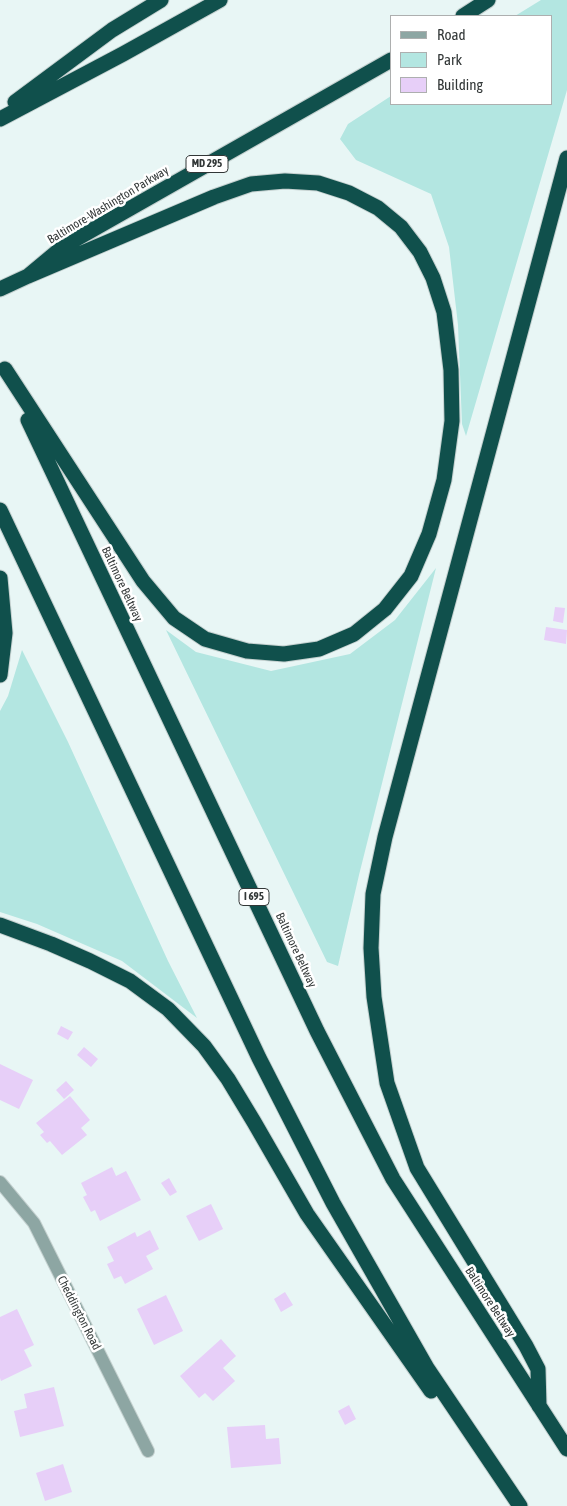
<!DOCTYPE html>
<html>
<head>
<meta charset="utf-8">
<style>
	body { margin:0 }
	#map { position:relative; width:567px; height:1506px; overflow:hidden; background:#e8f6f5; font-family:"Asap Condensed",sans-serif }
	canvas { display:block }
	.legend { position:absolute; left:390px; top:15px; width:162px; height:90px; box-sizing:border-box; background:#fff; border:1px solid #adafaf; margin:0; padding:6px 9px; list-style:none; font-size:15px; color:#323737 }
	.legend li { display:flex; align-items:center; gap:10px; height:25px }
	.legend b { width:25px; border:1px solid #adafaf }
</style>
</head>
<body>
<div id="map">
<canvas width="567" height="1506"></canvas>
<ul class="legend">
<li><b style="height:6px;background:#8da6a3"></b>Road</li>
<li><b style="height:14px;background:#b3e6e1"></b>Park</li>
<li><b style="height:14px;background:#e7cff8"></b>Building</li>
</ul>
</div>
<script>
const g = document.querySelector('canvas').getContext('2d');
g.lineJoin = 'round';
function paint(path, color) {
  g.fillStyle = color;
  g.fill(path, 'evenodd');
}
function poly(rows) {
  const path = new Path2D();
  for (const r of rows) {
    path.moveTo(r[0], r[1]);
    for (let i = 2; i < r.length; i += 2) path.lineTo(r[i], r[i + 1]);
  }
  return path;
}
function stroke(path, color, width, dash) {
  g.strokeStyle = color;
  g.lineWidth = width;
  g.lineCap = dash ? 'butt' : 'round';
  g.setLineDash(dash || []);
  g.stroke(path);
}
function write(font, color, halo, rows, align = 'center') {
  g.font = font + ' "Asap Condensed",sans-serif';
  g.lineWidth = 5;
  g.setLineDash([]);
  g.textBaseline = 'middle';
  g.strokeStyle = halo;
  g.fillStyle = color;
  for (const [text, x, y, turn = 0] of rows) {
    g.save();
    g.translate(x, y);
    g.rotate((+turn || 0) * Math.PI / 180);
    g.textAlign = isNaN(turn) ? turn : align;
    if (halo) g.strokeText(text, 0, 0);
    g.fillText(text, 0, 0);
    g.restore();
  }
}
const green = poly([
	[541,0,567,0,567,90,466,436,462,424,458,325,449,247,431,194,356,160,340,139,348,124,391,96,391,104,551,104,551,16,515,16],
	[436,568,359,875,338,966,327,962,166,630,196,652,271,671,350,654,395,620],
	[22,650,68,742,168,961,197,1018,122,961,37,924,0,912,0,711,8,696]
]);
const building = poly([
	[555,607,565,608,563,623,553,621],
	[546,627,567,630,566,644,544,640],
	[61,1026,73,1032,68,1040,57,1034],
	[84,1047,98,1059,91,1067,77,1055],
	[0,1064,33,1080,19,1109,0,1100],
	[66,1081,74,1090,64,1099,56,1090],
	[70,1096,90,1120,81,1128,87,1135,62,1155,50,1141,47,1143,40,1135,44,1132,36,1123],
	[112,1167,116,1176,126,1171,141,1200,100,1221,95,1210,91,1212,83,1197,87,1195,81,1183],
	[169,1178,177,1192,170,1196,161,1183],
	[211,1204,223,1229,199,1241,186,1216],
	[150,1230,159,1249,146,1256,153,1269,125,1284,121,1276,114,1279,107,1264,114,1261,107,1247,135,1232,137,1237],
	[285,1292,293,1305,281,1312,274,1299],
	[166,1295,183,1331,154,1345,137,1309],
	[17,1309,34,1345,24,1350,32,1366,1,1381,0,1378,0,1317],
	[221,1339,236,1356,223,1368,235,1381,213,1401,205,1393,199,1398,180,1376],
	[54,1387,64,1426,20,1437,14,1411,27,1408,24,1394],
	[349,1405,356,1419,345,1425,338,1411],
	[265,1425,266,1439,279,1438,281,1464,231,1468,227,1427],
	[63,1464,72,1492,45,1501,36,1473]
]);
const minor = poly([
	[0,1182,34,1223,148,1451]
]);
const motorway = poly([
	[463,16,488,0],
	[15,102,112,30,161,0],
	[0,119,123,54,220,0],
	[0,289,28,276,64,246,391,60],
	[5,369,143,581,174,618,205,639,247,651,284,654,319,649,354,634,385,609,411,576,429,534,444,480,452,421,451,370,444,312,433,278,420,252,401,227,378,208,349,193,318,183,285,181,251,184,214,197,28,276],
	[28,420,317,1031,393,1179,567,1449],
	[0,510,259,1058,333,1203,427,1368,520,1506],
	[0,578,5,633,0,675],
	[0,925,51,944,90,961,130,981,168,1009,204,1046,228,1079,254,1122,307,1214,431,1391],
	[539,1406,538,1369,526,1346,417,1168,387,1083,374,997,371,948,373,894,385,837,567,158]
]);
const shields = [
	[207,164,42],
	[254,897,30]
];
const shieldNames = [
	["MD 295",207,164],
	["I 695",254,897]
];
const streetNames = [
	["Baltimore-Washington Parkway",108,205,-31],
	["Baltimore Beltway",122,584,65],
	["Baltimore Beltway",296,950,65],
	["Baltimore Beltway",490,1302,57],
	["Cheddington Road",79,1313,63]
];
paint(green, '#b3e6e1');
paint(building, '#e7cff8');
stroke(minor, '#c4d0cf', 14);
stroke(motorway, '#c4d0cf', 17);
stroke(minor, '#8da6a3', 12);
stroke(motorway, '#10504c', 15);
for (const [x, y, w] of shields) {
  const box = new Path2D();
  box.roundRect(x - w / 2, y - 8.5, w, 17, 4);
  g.fillStyle = '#fff';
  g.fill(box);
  stroke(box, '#323737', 1);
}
write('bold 11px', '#323737', null, shieldNames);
write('12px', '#323737', '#fff', streetNames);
</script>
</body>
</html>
